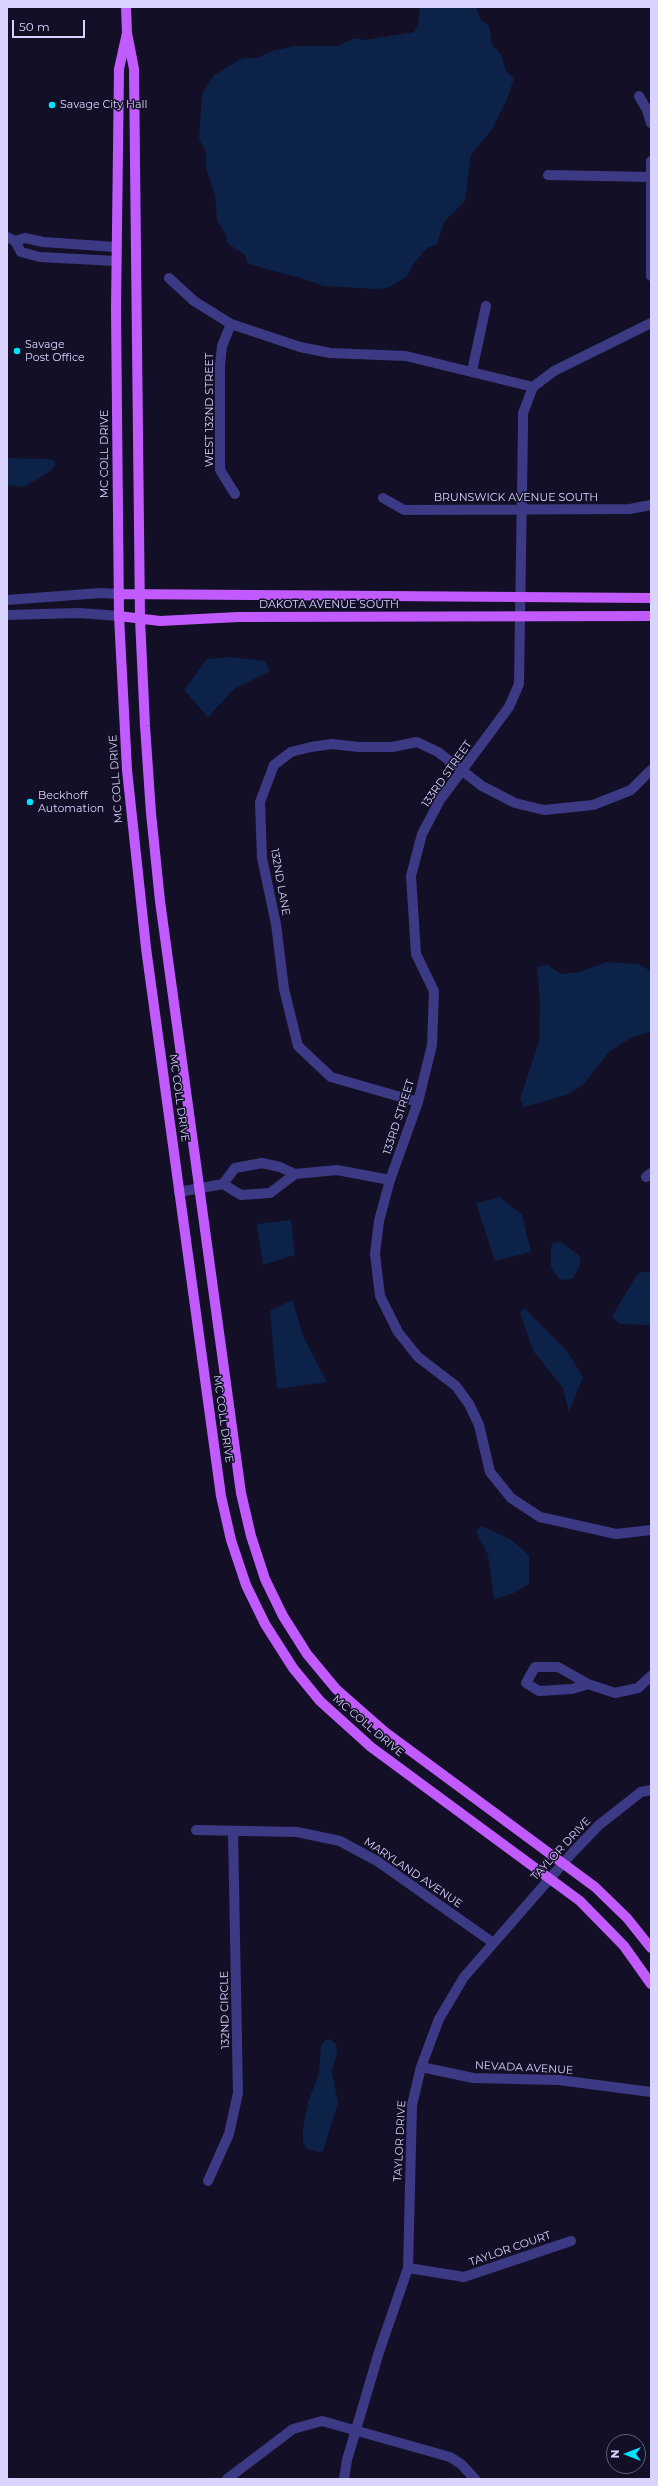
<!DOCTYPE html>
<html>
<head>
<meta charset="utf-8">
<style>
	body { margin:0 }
	#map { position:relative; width:658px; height:2486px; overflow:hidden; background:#130f26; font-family:Montserrat,sans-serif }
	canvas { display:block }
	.frame { position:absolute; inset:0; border:8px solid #d9d4ff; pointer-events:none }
	.north { position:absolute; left:606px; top:2434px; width:40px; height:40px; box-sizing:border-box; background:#130f26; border:1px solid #625e7d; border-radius:50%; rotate:270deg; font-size:11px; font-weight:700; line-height:16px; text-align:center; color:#d9d4ff }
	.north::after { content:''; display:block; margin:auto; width:14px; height:18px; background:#00e5ff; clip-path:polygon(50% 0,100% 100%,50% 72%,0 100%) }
	.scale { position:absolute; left:12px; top:20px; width:73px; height:18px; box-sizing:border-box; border:2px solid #d9d4ff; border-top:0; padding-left:5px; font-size:12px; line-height:14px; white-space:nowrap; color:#d9d4ff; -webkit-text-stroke:3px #130f26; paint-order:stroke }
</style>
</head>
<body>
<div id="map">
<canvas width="658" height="2486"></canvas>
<div class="frame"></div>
<div class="north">N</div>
<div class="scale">50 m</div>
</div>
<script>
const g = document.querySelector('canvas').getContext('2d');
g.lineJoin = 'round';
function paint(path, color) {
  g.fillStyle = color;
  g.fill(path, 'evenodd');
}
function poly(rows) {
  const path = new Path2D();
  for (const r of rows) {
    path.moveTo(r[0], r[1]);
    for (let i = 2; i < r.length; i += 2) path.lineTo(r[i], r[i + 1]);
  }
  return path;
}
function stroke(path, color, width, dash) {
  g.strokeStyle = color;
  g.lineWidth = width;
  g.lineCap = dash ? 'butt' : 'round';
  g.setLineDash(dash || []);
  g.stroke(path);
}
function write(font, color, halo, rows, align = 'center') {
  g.font = font + ' Montserrat,sans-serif';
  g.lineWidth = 3;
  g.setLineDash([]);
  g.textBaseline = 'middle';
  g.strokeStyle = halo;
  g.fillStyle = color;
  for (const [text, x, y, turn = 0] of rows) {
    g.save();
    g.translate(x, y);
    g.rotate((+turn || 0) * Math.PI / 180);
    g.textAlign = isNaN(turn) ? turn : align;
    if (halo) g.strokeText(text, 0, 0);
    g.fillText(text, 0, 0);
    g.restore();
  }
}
const water = poly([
	[420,7,476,7,481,20,489,26,492,44,501,55,506,71,514,78,508,97,492,129,471,155,465,201,444,222,437,244,427,248,414,263,407,276,390,287,378,289,323,286,304,279,248,264,245,255,227,243,226,235,217,220,215,195,206,168,206,152,199,139,202,94,214,75,243,58,257,58,271,51,295,46,337,46,355,38,365,40,414,32,418,26],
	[7,458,49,459,55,461,55,465,51,471,24,487,7,485],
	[229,657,265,661,270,671,234,689,208,717,184,690,207,659],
	[607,962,638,964,651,971,651,1032,632,1037,609,1052,583,1085,566,1095,524,1107,520,1099,539,1041,540,1001,537,967,548,965,561,974,579,972],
	[500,1197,522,1215,531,1252,495,1261,476,1203],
	[291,1220,295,1255,263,1265,257,1224],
	[561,1242,581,1257,579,1268,572,1279,562,1280,558,1278,551,1266,551,1247,553,1243],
	[651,1271,651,1325,619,1324,612,1316,638,1273],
	[292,1300,304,1338,327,1382,277,1389,270,1311],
	[524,1308,567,1351,583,1377,569,1412,563,1388,534,1352,520,1314],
	[481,1526,510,1539,529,1555,529,1584,512,1594,494,1599,488,1555,476,1532],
	[330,2039,336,2044,337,2052,332,2072,338,2103,323,2151,318,2152,306,2148,303,2142,303,2129,308,2103,319,2073,321,2046,324,2041]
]);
const minor = poly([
	[639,96,647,110,651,123],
	[651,161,651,276],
	[548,175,651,177],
	[7,237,15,241,21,252,40,257,116,261],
	[15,241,25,238,43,242,116,247],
	[169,278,194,301,231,324,300,347,330,353,406,356,533,387,554,371,651,323],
	[231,324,222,346,220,365,220,470,235,494],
	[472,371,486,306],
	[533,387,523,413,523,426,519,684,509,707,440,800,422,834,411,876,416,954,434,991,432,1045,418,1102,390,1180,379,1221,375,1254,380,1296,398,1332,418,1357,456,1386,469,1404,479,1425,490,1472,511,1498,540,1517,616,1534,651,1530],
	[383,498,404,510,630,509,651,505],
	[7,600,101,593,119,594],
	[7,615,79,613,119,616],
	[418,1102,331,1077,298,1046,284,989,276,924,262,858,260,802,274,765,291,752,311,747,332,744,359,747,392,747,417,742,438,752,482,786,515,803,544,810,593,805,631,790,651,770],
	[295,1174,270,1193,241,1195,223,1184,235,1168,262,1163,280,1167,295,1174,337,1170,390,1180],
	[646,1177,651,1173],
	[179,1192,223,1184],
	[588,1684,572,1689,539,1691,526,1683,535,1667,558,1667,588,1684,615,1693,638,1688,651,1676],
	[196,1830,297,1832,340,1841,377,1861,492,1942],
	[421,2067,473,2078,559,2080,651,2092],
	[208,2181,229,2134,238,2093,233,1832],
	[408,2268,464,2277,571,2241],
	[227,2479,293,2429,322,2421,450,2457,461,2464,475,2479],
	[344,2479,347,2460,379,2352,408,2268,412,2105,421,2067,439,2019,464,1977,573,1852,599,1825,641,1792,651,1790]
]);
const major = poly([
	[126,7,127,33,134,69,140,619,145,726,151,813,160,901,241,1493,251,1536,265,1579,283,1616,307,1654,336,1689,385,1732,595,1887,627,1918,651,1948],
	[127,33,119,69,116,309,119,616,127,770,146,948,221,1496,231,1540,246,1585,265,1624,293,1668,320,1701,371,1747,580,1901,624,1946,651,1984],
	[119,594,651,598],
	[119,616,160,621,238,617,651,616]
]);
const markers = [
	[52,105,4,"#00e5ff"],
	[17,351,4,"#00e5ff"],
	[30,802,4,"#00e5ff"]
];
const poiNames = [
	["Savage City Hall",60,105],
	["Savage",25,345],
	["Post Office",25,358],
	["Beckhoff",38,796],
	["Automation",38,809]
];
const streetNames = [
	["WEST 132ND STREET",210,410,-90],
	["MC COLL DRIVE",105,454,-90],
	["BRUNSWICK AVENUE SOUTH",516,498],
	["DAKOTA AVENUE SOUTH",329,605],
	["133RD STREET",447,774,-55],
	["MC COLL DRIVE",116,779,-94],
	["132ND LANE",280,882,80],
	["MC COLL DRIVE",179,1098,82],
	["133RD STREET",399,1117,-72],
	["MC COLL DRIVE",223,1419,82],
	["MC COLL DRIVE",368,1726,40],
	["TAYLOR DRIVE",561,1849,-47],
	["MARYLAND AVENUE",413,1873,34],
	["132ND CIRCLE",225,2010,-91],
	["NEVADA AVENUE",524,2068,3],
	["TAYLOR DRIVE",400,2141,-87],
	["TAYLOR COURT",510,2249,-19]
];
paint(water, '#0c2248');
stroke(minor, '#3d3a85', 10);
stroke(major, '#c25bff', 10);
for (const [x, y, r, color] of markers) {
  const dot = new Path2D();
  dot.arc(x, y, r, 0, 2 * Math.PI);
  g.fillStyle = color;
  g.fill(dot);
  stroke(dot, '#130f26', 1.5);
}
write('11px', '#d9d4ff', '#130f26', poiNames, 'left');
write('11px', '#d9d4ff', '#130f26', streetNames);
</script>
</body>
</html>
